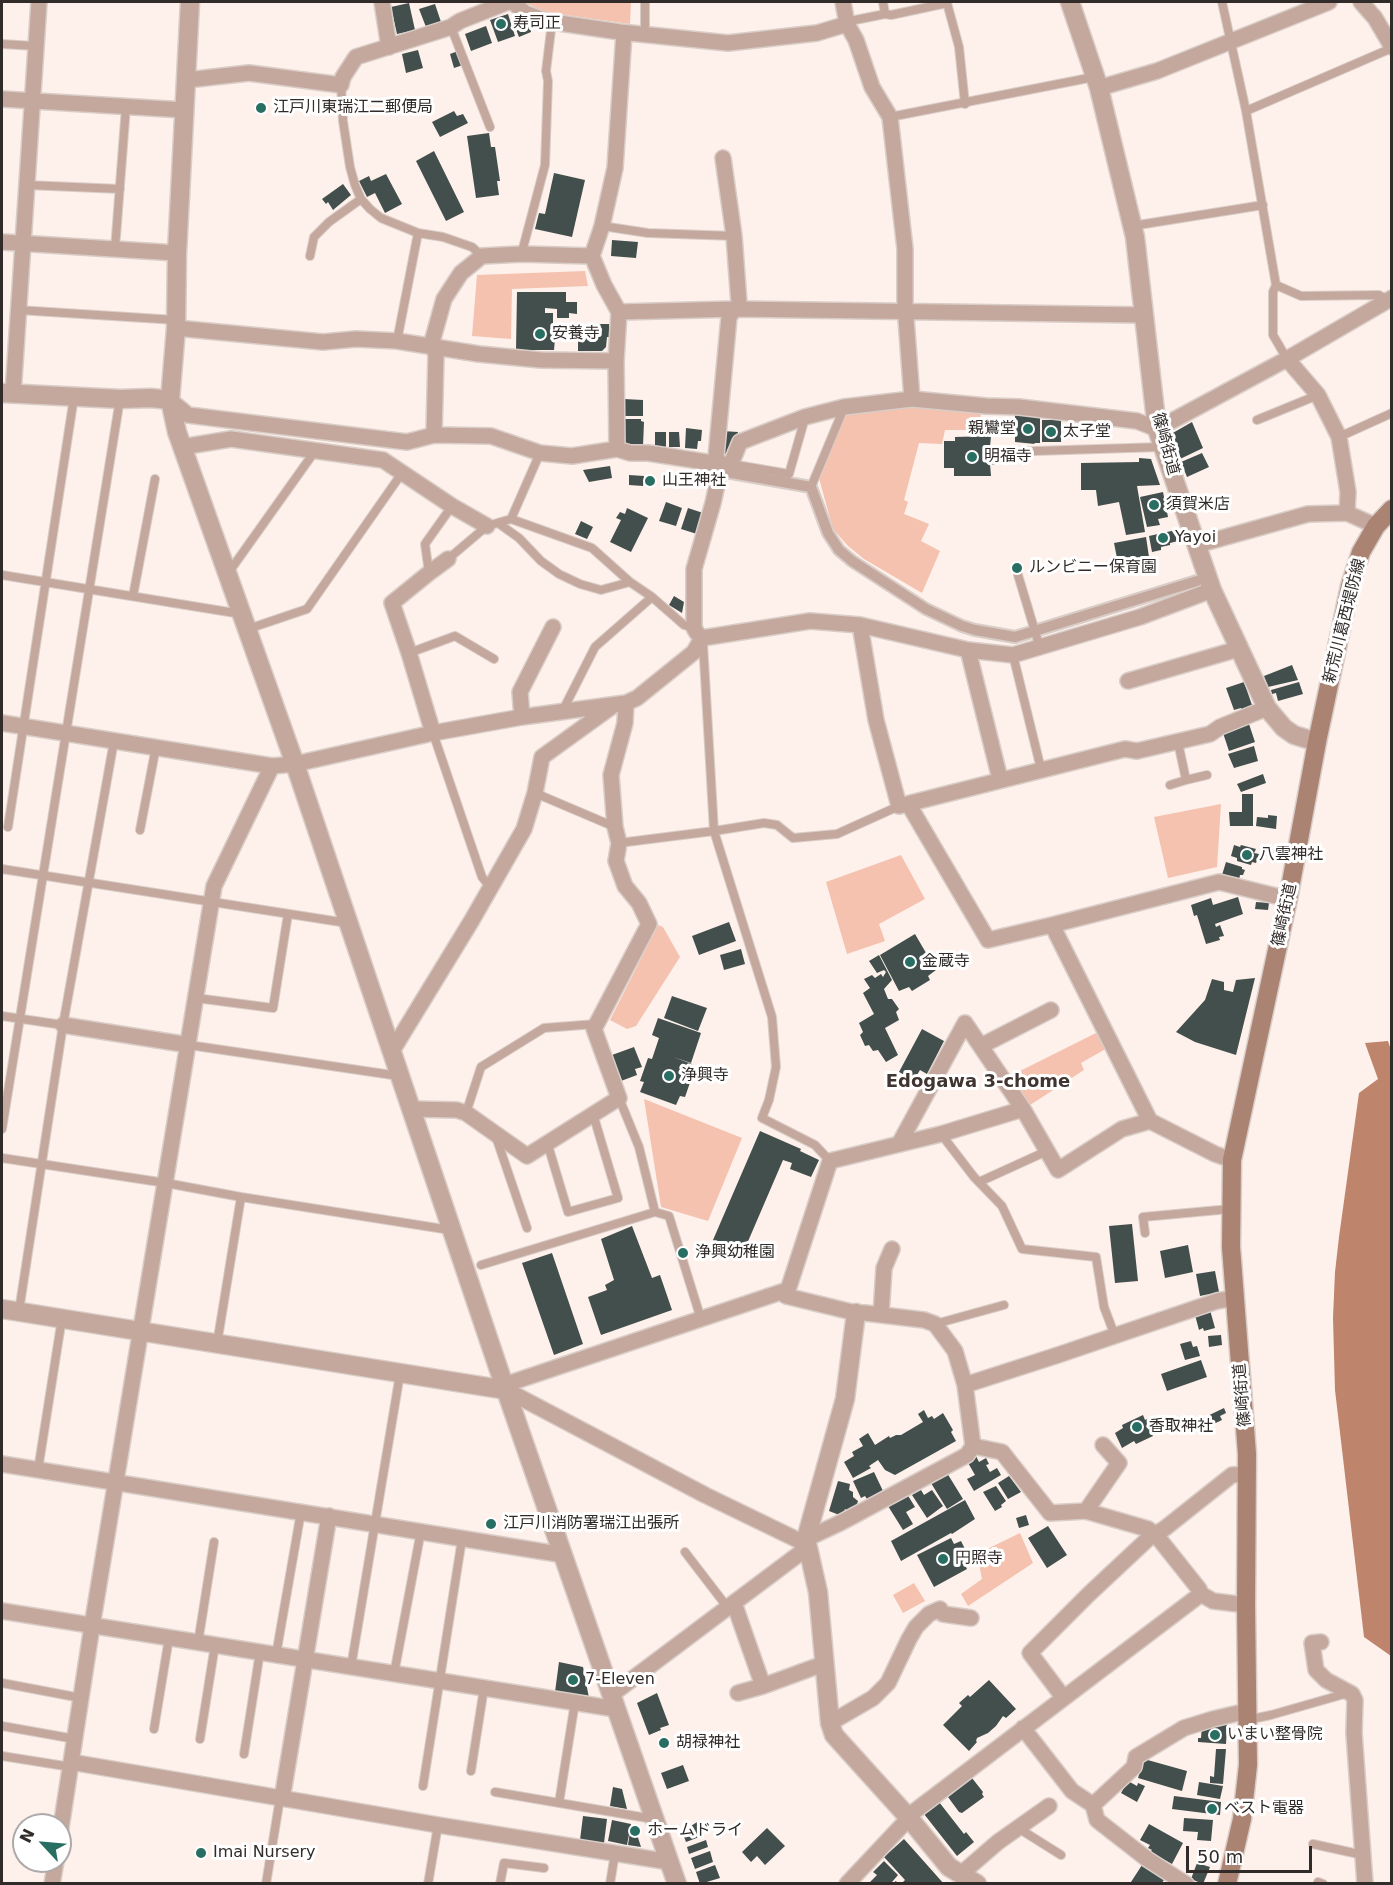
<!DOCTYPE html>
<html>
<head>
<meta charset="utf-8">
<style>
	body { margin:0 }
	#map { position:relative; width:1393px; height:1885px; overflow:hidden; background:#fef0eb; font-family:"DejaVu Sans",sans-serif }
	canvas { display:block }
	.frame { position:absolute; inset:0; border:3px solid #312b29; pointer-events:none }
	.north { position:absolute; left:12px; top:1813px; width:60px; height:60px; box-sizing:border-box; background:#fff; border:2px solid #adaaa9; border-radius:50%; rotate:296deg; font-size:16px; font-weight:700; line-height:24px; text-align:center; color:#312b29 }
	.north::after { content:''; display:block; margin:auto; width:21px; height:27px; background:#286e63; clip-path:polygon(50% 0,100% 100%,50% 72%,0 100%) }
	.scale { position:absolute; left:1186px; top:1846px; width:126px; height:27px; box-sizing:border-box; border:3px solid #312b29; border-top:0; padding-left:8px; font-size:18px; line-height:21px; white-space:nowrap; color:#312b29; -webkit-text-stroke:4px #fff; paint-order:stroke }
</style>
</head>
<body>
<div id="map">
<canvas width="1393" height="1885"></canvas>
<div class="frame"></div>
<div class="north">N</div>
<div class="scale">50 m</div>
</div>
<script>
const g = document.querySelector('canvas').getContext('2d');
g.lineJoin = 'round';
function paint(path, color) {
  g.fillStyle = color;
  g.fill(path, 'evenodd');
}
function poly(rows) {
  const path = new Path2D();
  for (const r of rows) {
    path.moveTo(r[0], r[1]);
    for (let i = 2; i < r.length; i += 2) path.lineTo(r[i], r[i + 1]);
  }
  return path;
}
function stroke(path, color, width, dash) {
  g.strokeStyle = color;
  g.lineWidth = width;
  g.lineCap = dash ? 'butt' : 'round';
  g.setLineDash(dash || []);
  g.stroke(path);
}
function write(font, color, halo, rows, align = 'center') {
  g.font = font + ' "DejaVu Sans","Noto Sans JP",sans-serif';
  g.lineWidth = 6;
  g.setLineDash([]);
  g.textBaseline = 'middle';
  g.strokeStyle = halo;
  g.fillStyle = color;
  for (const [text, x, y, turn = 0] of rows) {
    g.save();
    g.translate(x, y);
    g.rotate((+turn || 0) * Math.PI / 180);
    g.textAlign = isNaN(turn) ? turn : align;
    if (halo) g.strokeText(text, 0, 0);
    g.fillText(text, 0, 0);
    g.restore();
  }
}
const green = poly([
	[524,2,631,2,630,24,545,12],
	[585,271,588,286,512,289,511,339,472,336,477,275],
	[915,406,981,408,980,430,945,430,942,444,919,443,904,500,908,502,904,514,929,524,921,541,940,551,922,593,864,559,848,546,833,529,819,478,835,422,854,409],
	[1221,804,1217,867,1168,878,1154,817],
	[901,855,925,899,879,924,885,941,847,954,826,882],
	[658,925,663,927,680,957,636,1026,627,1029,610,1020],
	[1100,1031,1109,1047,1081,1063,1084,1070,1027,1107,1008,1077],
	[644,1099,742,1138,708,1221,661,1207],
	[1020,1533,1033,1563,968,1606,961,1594,982,1579,977,1554],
	[914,1583,925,1601,903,1613,893,1595]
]);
const water = poly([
	[1388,1041,1392,1053,1391,1656,1364,1637,1335,1390,1333,1318,1335,1272,1339,1237,1359,1093,1378,1079,1365,1043]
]);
const building = poly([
	[409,3,415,30,397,34,391,7],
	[435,4,441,22,426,27,419,9],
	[508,14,515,36,498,42,490,20],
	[515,18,530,28,531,32,519,37,512,19],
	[486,26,492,43,471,51,465,34],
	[418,50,423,68,406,73,402,54],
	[458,51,463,65,454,68,450,54],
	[454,111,457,116,463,114,468,123,440,137,432,122],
	[489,133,491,147,495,147,500,181,497,181,499,195,476,198,467,136],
	[434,151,464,212,446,221,416,161],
	[554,173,585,180,572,237,535,229,539,213,545,214],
	[386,174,402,204,385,213,375,193,367,197,359,181,369,176,371,181],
	[343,184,351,195,333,210,328,202,326,204,322,199],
	[612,240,638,242,636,258,611,256],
	[517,292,566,292,566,302,577,302,577,314,569,313,569,318,557,318,557,309,545,308,545,313,553,313,553,326,562,326,562,339,555,339,554,350,516,350],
	[597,324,609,324,609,337,607,337,606,347,602,351,578,351,578,331,597,329],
	[624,399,643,400,643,416,624,416],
	[1015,415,1040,415,1040,443,1034,443,1035,444,1015,442],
	[622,419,641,419,641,421,644,422,643,446,621,446],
	[1042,420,1061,420,1061,442,1042,442],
	[1192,422,1203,448,1180,459,1171,434],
	[686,428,702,430,701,441,698,441,697,449,685,448],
	[722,431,738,432,737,438,734,442,730,442,730,450,727,449,727,458,720,458],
	[655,432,666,432,666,448,655,448],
	[669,432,679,432,680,447,669,447],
	[991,436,990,447,997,447,997,465,990,464,991,476,954,476,954,468,944,468,944,441,955,441,955,437],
	[1202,453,1209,467,1187,477,1181,462],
	[1139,458,1151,459,1160,485,1137,486,1145,532,1126,535,1119,502,1098,506,1096,490,1081,490,1081,463,1139,462],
	[610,466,612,478,589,482,583,470],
	[629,475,644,476,643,486,629,485],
	[1163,492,1168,517,1158,519,1160,525,1147,527,1140,497],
	[666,502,682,508,676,526,659,521],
	[627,508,648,518,631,552,610,542,621,520,616,518,620,512,625,514],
	[688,508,703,513,697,534,681,529],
	[581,521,593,527,587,539,575,534],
	[1176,530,1178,541,1170,543,1170,545,1161,547,1161,550,1152,552,1149,536],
	[1146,537,1149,557,1118,563,1114,543],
	[674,596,684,602,682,613,669,605],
	[1292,665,1298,680,1268,687,1264,676],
	[1244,682,1253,708,1243,711,1241,708,1234,710,1226,688],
	[1299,682,1303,694,1278,701,1276,693,1272,694,1271,690],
	[1248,721,1255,742,1229,751,1223,733,1241,727,1239,724],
	[1254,746,1258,761,1234,768,1228,754],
	[1263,774,1266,783,1241,792,1237,784],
	[1242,794,1253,794,1253,826,1230,826,1229,812,1242,812],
	[1268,815,1277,816,1276,829,1256,826,1257,817,1268,818],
	[1234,845,1240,847,1241,845,1256,849,1254,853,1259,854,1256,863,1252,862,1251,865,1237,861,1237,858,1231,856],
	[1268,848,1275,850,1273,857,1266,856],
	[1226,862,1242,867,1242,869,1245,870,1243,875,1240,875,1239,880,1222,875],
	[1238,897,1243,914,1215,924,1216,927,1220,925,1224,936,1219,937,1220,940,1206,944,1197,915,1194,916,1191,905,1211,898,1213,905],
	[1256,902,1269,903,1268,910,1255,909],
	[729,922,736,941,699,955,692,936],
	[915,934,936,970,928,976,930,980,912,991,909,987,899,991,880,955],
	[741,949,745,964,724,970,720,955],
	[879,955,892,980,884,989,888,999,892,999,899,1009,896,1012,899,1020,885,1028,898,1055,886,1062,878,1050,873,1051,869,1045,865,1046,860,1035,863,1032,859,1023,874,1014,863,993,870,988,864,979,872,975,875,978,881,974,883,977,886,972,884,970,877,973,869,961],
	[1255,978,1236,1055,1195,1042,1176,1032,1205,1000,1212,979,1224,982,1224,990,1233,992,1236,980],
	[672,996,707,1008,698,1031,664,1018],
	[658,1018,701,1033,691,1063,673,1057,692,1064,689,1073,693,1074,685,1097,680,1096,676,1105,640,1092,644,1082,640,1081,648,1058,652,1059,659,1038,652,1035],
	[922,1029,944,1041,927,1074,920,1070,914,1080,899,1072],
	[634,1047,642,1067,635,1069,637,1075,621,1081,612,1055],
	[760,1131,801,1149,800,1151,819,1160,811,1177,790,1169,792,1163,783,1160,743,1253,713,1240],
	[1132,1224,1138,1281,1115,1283,1109,1226],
	[632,1226,652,1278,660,1275,672,1310,601,1335,588,1297,607,1290,605,1285,614,1280,601,1239],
	[1188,1245,1193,1272,1165,1278,1160,1251],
	[552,1253,583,1344,554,1355,522,1263],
	[1215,1271,1219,1292,1200,1296,1196,1274],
	[1210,1310,1215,1328,1204,1331,1203,1328,1199,1330,1195,1315],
	[1221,1335,1222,1345,1209,1347,1208,1336],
	[1191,1341,1193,1347,1197,1346,1200,1356,1185,1360,1180,1344],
	[1201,1360,1207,1377,1167,1391,1161,1374],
	[1224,1408,1226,1413,1220,1416,1222,1420,1203,1429,1199,1420],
	[924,1410,928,1418,932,1416,934,1419,943,1413,953,1430,951,1432,956,1441,895,1475,885,1470,878,1460,869,1466,871,1468,853,1478,844,1462,854,1456,852,1452,863,1446,859,1439,868,1433,875,1445,889,1436,890,1438,896,1435,901,1435,923,1422,918,1414],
	[1143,1415,1145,1420,1152,1417,1158,1429,1151,1433,1153,1436,1136,1444,1134,1441,1122,1448,1115,1433,1123,1428,1122,1425],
	[976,1456,979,1462,986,1458,989,1464,986,1465,990,1472,997,1468,1001,1475,974,1491,967,1479,975,1475,967,1461],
	[874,1472,883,1491,867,1499,865,1496,861,1498,853,1481],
	[947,1473,963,1499,947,1509,931,1483],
	[1009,1476,1021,1492,1008,1499,998,1483],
	[838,1481,850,1484,849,1490,853,1492,853,1497,858,1501,856,1507,851,1507,848,1511,845,1509,842,1516,829,1511],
	[996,1486,1006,1501,1001,1505,1002,1507,995,1511,983,1492],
	[921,1490,924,1495,932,1490,943,1506,927,1518,912,1495],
	[907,1494,915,1507,906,1512,913,1524,903,1530,888,1506],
	[965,1500,975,1519,952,1534,951,1533,901,1561,891,1541],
	[1026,1515,1029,1525,1019,1528,1016,1518],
	[1048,1526,1067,1555,1047,1568,1028,1538],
	[951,1538,954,1544,961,1541,969,1557,963,1561,967,1569,934,1587,917,1555],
	[559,1662,583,1667,589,1698,555,1692],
	[989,1680,1016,1709,1006,1718,1003,1716,996,1726,988,1733,977,1738,976,1741,977,1742,969,1751,943,1725,962,1706,959,1703,968,1695,970,1697],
	[657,1693,669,1725,660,1728,661,1730,649,1735,637,1703],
	[1210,1723,1227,1724,1226,1744,1198,1742,1198,1738,1201,1738,1202,1726],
	[1216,1749,1226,1749,1223,1784,1210,1783,1210,1776,1214,1777],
	[1144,1759,1187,1771,1182,1791,1138,1778],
	[683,1765,689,1781,667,1789,661,1773],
	[972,1778,983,1792,982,1794,984,1797,962,1813,959,1812,948,1797],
	[1128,1781,1137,1786,1138,1783,1145,1786,1137,1802,1121,1793],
	[1199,1782,1223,1786,1220,1799,1197,1795],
	[613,1787,622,1789,627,1809,610,1806],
	[1174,1796,1221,1802,1220,1815,1172,1809],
	[939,1802,964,1834,966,1832,974,1842,957,1856,924,1814],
	[583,1816,607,1819,604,1843,580,1840],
	[1184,1818,1213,1820,1211,1841,1197,1840,1198,1832,1183,1831],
	[612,1820,631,1824,627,1845,608,1841],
	[697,1822,702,1836,686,1842,683,1834,690,1832,688,1828],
	[1149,1824,1183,1843,1172,1864,1150,1852,1152,1850,1148,1848,1150,1845,1140,1840],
	[631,1825,634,1825,641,1847,628,1845],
	[767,1828,785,1846,765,1865,757,1856,751,1862,742,1852],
	[904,1839,944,1884,904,1884,903,1882,905,1880,884,1857],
	[706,1840,708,1847,689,1854,687,1847],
	[710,1851,713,1862,695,1869,691,1858],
	[884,1861,898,1875,892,1882,893,1883,896,1881,898,1884,868,1884,877,1875,873,1872],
	[1197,1863,1210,1867,1203,1884,1191,1879],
	[715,1865,720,1878,700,1884,696,1872],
	[1142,1865,1164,1880,1161,1884,1134,1884,1131,1882]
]);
const service = poly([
	[1222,2,1246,111,1276,285,1273,292,1273,335,1287,359],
	[885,14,891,15,947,3,959,47,965,104],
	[847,24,855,20,885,14,883,2],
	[451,27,490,127],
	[645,35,645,2],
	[2,44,35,46],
	[341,85,343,121,350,167,355,185,361,199,370,209,381,218,418,233,443,237,472,247,482,256],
	[1246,111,1392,48],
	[890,117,1094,77],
	[27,185,120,189],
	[602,226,648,233,734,236],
	[1132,226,1263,205],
	[523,248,545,165,548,81,546,71,552,22],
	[115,249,126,107],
	[310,256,314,237,329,222,361,199],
	[1276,285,1301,296,1379,295,1388,300],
	[18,310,176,320],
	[397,341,418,233],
	[1257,420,1318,395],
	[1339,437,1392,413],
	[1004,452,1161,447],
	[731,464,789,474,805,418],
	[811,487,844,408],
	[511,519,540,453],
	[498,523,519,538,541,561,559,574,580,584,601,590,630,582],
	[448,559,487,526,511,519,592,548,630,582,652,597,684,625,694,628],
	[229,572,315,451],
	[429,573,425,544,452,506],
	[2,575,241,614],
	[1018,575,1040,648],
	[133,596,155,479],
	[248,629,307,609,402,473],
	[703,643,714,831,772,1017,776,1067,769,1100,762,1118,815,1145,830,1161],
	[409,653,455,636,494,659],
	[1013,655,1041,769],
	[563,710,595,647,652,597],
	[433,733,482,877,490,887],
	[1186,780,1207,775],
	[1170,785,1186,780,1178,742],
	[535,793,615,827],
	[8,827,74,397],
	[140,830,156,747],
	[619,843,714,831,764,823,777,825,793,838,837,834,899,806],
	[2,869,347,923],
	[196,998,273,1008,288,914],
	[2,1016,63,1025],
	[189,1045,399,1076],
	[619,1098,639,1147,655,1212,669,1216,701,1319],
	[466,1113,481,1067,544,1028,596,1024],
	[2,1129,120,399],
	[941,1134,974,1177,1002,1206,1022,1249,1096,1257,1104,1307,1115,1336],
	[496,1137,527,1228],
	[547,1142,568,1212,618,1198,593,1114],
	[2,1158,166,1183,241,1197,450,1230],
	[979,1182,1047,1151],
	[1145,1233,1143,1217,1230,1209],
	[481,1265,655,1212],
	[19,1311,63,1025,114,741],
	[935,1324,1004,1305],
	[217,1344,241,1197],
	[38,1470,62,1318],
	[685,1552,728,1608],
	[198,1643,214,1542],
	[276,1655,301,1512],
	[351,1667,400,1374],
	[394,1674,421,1531],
	[2,1683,81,1698],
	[1247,1720,1271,1715,1348,1693],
	[2,1726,75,1739],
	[154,1729,169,1638],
	[200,1739,215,1645],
	[244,1754,260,1652],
	[2,1756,71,1767],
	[471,1771,484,1688],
	[423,1786,462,1539],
	[495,1792,653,1819],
	[559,1803,575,1702],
	[1018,1828,1061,1855],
	[1313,1844,1363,1855],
	[1318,1882,1323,1884],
	[266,1884,280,1798],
	[428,1884,438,1825],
	[500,1884,504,1863,544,1868],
	[610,1884,615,1853]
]);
const pedestrian = poly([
	[720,471,811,487,828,533,839,550,852,561,926,609,962,626,975,630,1015,637,1197,581]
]);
const minor = poly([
	[382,2,389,47],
	[513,2,525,13,546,21,620,32,728,43,817,33,847,24,843,2],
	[1361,2,1375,18,1392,47],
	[847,24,856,40,872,87,890,117,905,249,905,305,912,399],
	[187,80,249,73,341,85,343,77,356,57,451,27,460,21,508,2],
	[1099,88,1157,71,1329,2],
	[2,99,184,110],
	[723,158,734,236,739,303,729,317,716,457,719,464,720,471,713,503,694,569,694,628,697,633,702,638,810,621,860,625,968,650,1013,655,1140,617,1212,590],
	[2,242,177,253],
	[619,312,735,309,1143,315],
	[176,328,323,342,356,339,397,341,479,354,541,360,616,361],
	[1287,359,1318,395,1339,437,1348,492,1347,513],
	[13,394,39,2],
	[170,400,188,415,407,442,434,435,491,436,540,453,572,456,617,449,630,453,648,453,719,464,731,464,740,442,805,417,844,407,912,399,986,406,1019,407,1137,421,1157,429,1287,359,1392,298],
	[434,435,436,355,432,342,444,299,461,273,482,256,522,254,592,256],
	[182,447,231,439,383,460,452,506,487,526],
	[617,449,616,361,619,312,604,285,592,256,602,226,615,168,624,33],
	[1197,545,1308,514,1347,513,1376,526],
	[860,625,876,720,899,806,1125,749,1137,751,1210,734,1220,727,1267,708],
	[968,650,1000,779],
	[1128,681,1238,649],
	[522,717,520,692,553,627],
	[2,723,272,766],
	[433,733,409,653,392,603,429,573,448,559],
	[909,805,988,940,1052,925,1219,882,1288,899],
	[1052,925,1150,1121],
	[63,1025,189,1045],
	[981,1046,1051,1010],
	[392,1051,472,920,524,829,535,793,542,757,614,705],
	[411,1109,457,1110,466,1113,527,1156,619,1098,594,1029,649,924,639,903,625,886,616,861,619,843,615,827,611,775,625,723,626,703],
	[899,1144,965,1023,1023,1109],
	[881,1315,884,1268,892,1249],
	[504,1385,787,1290],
	[965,1385,1058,1355,1217,1301,1235,1298],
	[506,1390,705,1495,806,1544],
	[973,1446,1002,1452,1050,1513,1086,1511,1148,1529,1156,1535,1199,1589,1201,1594,1213,1601,1246,1605],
	[2,1464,564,1555],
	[1086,1511,1119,1463,1103,1445],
	[806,1539,842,1522,967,1455,973,1446,965,1385,955,1351,935,1324,924,1320,865,1313,856,1313,786,1296,830,1161,941,1134,1023,1109,1058,1170,1122,1129,1150,1121,1215,1154,1232,1160],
	[734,1603,763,1686,823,1664],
	[2,1611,616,1709],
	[1321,1642,1312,1643,1316,1670,1326,1680,1352,1694,1355,1700,1354,1733,1365,1884],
	[738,1693,763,1686],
	[611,1695,807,1548],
	[1063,1697,1030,1653,1088,1595,1150,1537,1164,1529,1232,1475,1247,1474],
	[830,1723,873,1698,888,1683,909,1639,916,1627,929,1614,940,1609,943,1614,971,1618],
	[1023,1728,1072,1791,1093,1805,1097,1820,1147,1859,1186,1884],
	[71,1762,438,1825,670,1862],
	[282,1799,329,1516],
	[1093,1805,1134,1767,1136,1757,1184,1728,1213,1719,1247,1711],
	[907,1817,1201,1594],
	[60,1834,92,1626,214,886,272,766,295,764,433,733,522,717,626,703,637,698,694,652,702,638],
	[961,1874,998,1842,1049,1806],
	[52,1884,56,1861],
	[847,1884,909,1818]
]);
const tertiary = poly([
	[190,2,177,253,176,328,170,400,177,432,295,764,504,1385,677,1884],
	[1070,2,1099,88,1135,237,1157,429,1163,447,1212,590,1267,708,1284,728,1294,735,1317,742],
	[2,393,120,399,151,398,170,400],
	[2,1309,506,1390],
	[856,1313,845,1399,806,1539,818,1592,830,1723,834,1735,909,1818,949,1867,977,1884]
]);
const secondary = poly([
	[1227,1884,1242,1819,1248,1765,1246,1605,1247,1454,1231,1247,1232,1160,1288,899,1317,742,1350,586,1361,552,1376,526,1392,509]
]);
const markers = [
	[501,24,6,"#286e63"],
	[261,108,6,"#286e63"],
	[540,334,6,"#286e63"],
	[1028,429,6,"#286e63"],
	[1051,432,6,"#286e63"],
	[972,457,6,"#286e63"],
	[650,481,6,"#286e63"],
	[1154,505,6,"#286e63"],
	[1163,538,6,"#286e63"],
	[1017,568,6,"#286e63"],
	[1247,855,6,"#286e63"],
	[910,962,6,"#286e63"],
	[669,1076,6,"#286e63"],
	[683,1253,6,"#286e63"],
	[1137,1427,6,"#286e63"],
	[491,1524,6,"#286e63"],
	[943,1559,6,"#286e63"],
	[573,1680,6,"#286e63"],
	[1215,1735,6,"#286e63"],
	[664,1743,6,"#286e63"],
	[1212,1809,6,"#286e63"],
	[635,1831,6,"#286e63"],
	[201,1853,6,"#286e63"]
];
const poiNames = [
	["寿司正",513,24],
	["江戸川東瑞江二郵便局",273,108],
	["安養寺",552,334],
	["親鸞堂",1016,429,"right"],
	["太子堂",1063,432],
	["明福寺",984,457],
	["山王神社",662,481],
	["須賀米店",1166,505],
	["Yayoi",1175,538],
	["ルンビニー保育園",1029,568],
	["八雲神社",1259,855],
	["金蔵寺",922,962],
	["浄興寺",681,1076],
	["浄興幼稚園",695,1253],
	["香取神社",1149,1427],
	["江戸川消防署瑞江出張所",503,1524],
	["円照寺",955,1559],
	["7-Eleven",585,1680],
	["いまい整骨院",1227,1735],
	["胡禄神社",676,1743],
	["ベスト電器",1224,1809],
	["ホームドライ",647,1831],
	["Imai Nursery",213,1853]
];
const streetNames = [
	["篠崎街道",1165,444,75],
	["新荒川葛西堤防線",1345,621,-76],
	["篠崎街道",1285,915,-78],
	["篠崎街道",1243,1395,-95]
];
const neighbourhoodNames = [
	["Edogawa 3-chome",978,1082]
];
paint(green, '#f4c2ae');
paint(water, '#bf846c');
paint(building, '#424f4c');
stroke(service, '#d9cdc8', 10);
stroke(pedestrian, '#d9cdc8', 14);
stroke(minor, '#d9cdc8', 18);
stroke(tertiary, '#d9cdc8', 21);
stroke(secondary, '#d9cdc8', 21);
stroke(service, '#c4a89d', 8);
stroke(pedestrian, '#c4a89d', 10);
stroke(minor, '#c4a89d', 15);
stroke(tertiary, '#c4a89d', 18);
stroke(secondary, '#ab8373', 18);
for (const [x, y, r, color] of markers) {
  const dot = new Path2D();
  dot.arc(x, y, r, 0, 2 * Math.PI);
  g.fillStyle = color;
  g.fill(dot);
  stroke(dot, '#fff', 2);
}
write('16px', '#312b29', '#fff', poiNames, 'left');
write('16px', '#312b29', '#fff', streetNames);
write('bold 18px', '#403531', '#fff', neighbourhoodNames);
</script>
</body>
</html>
